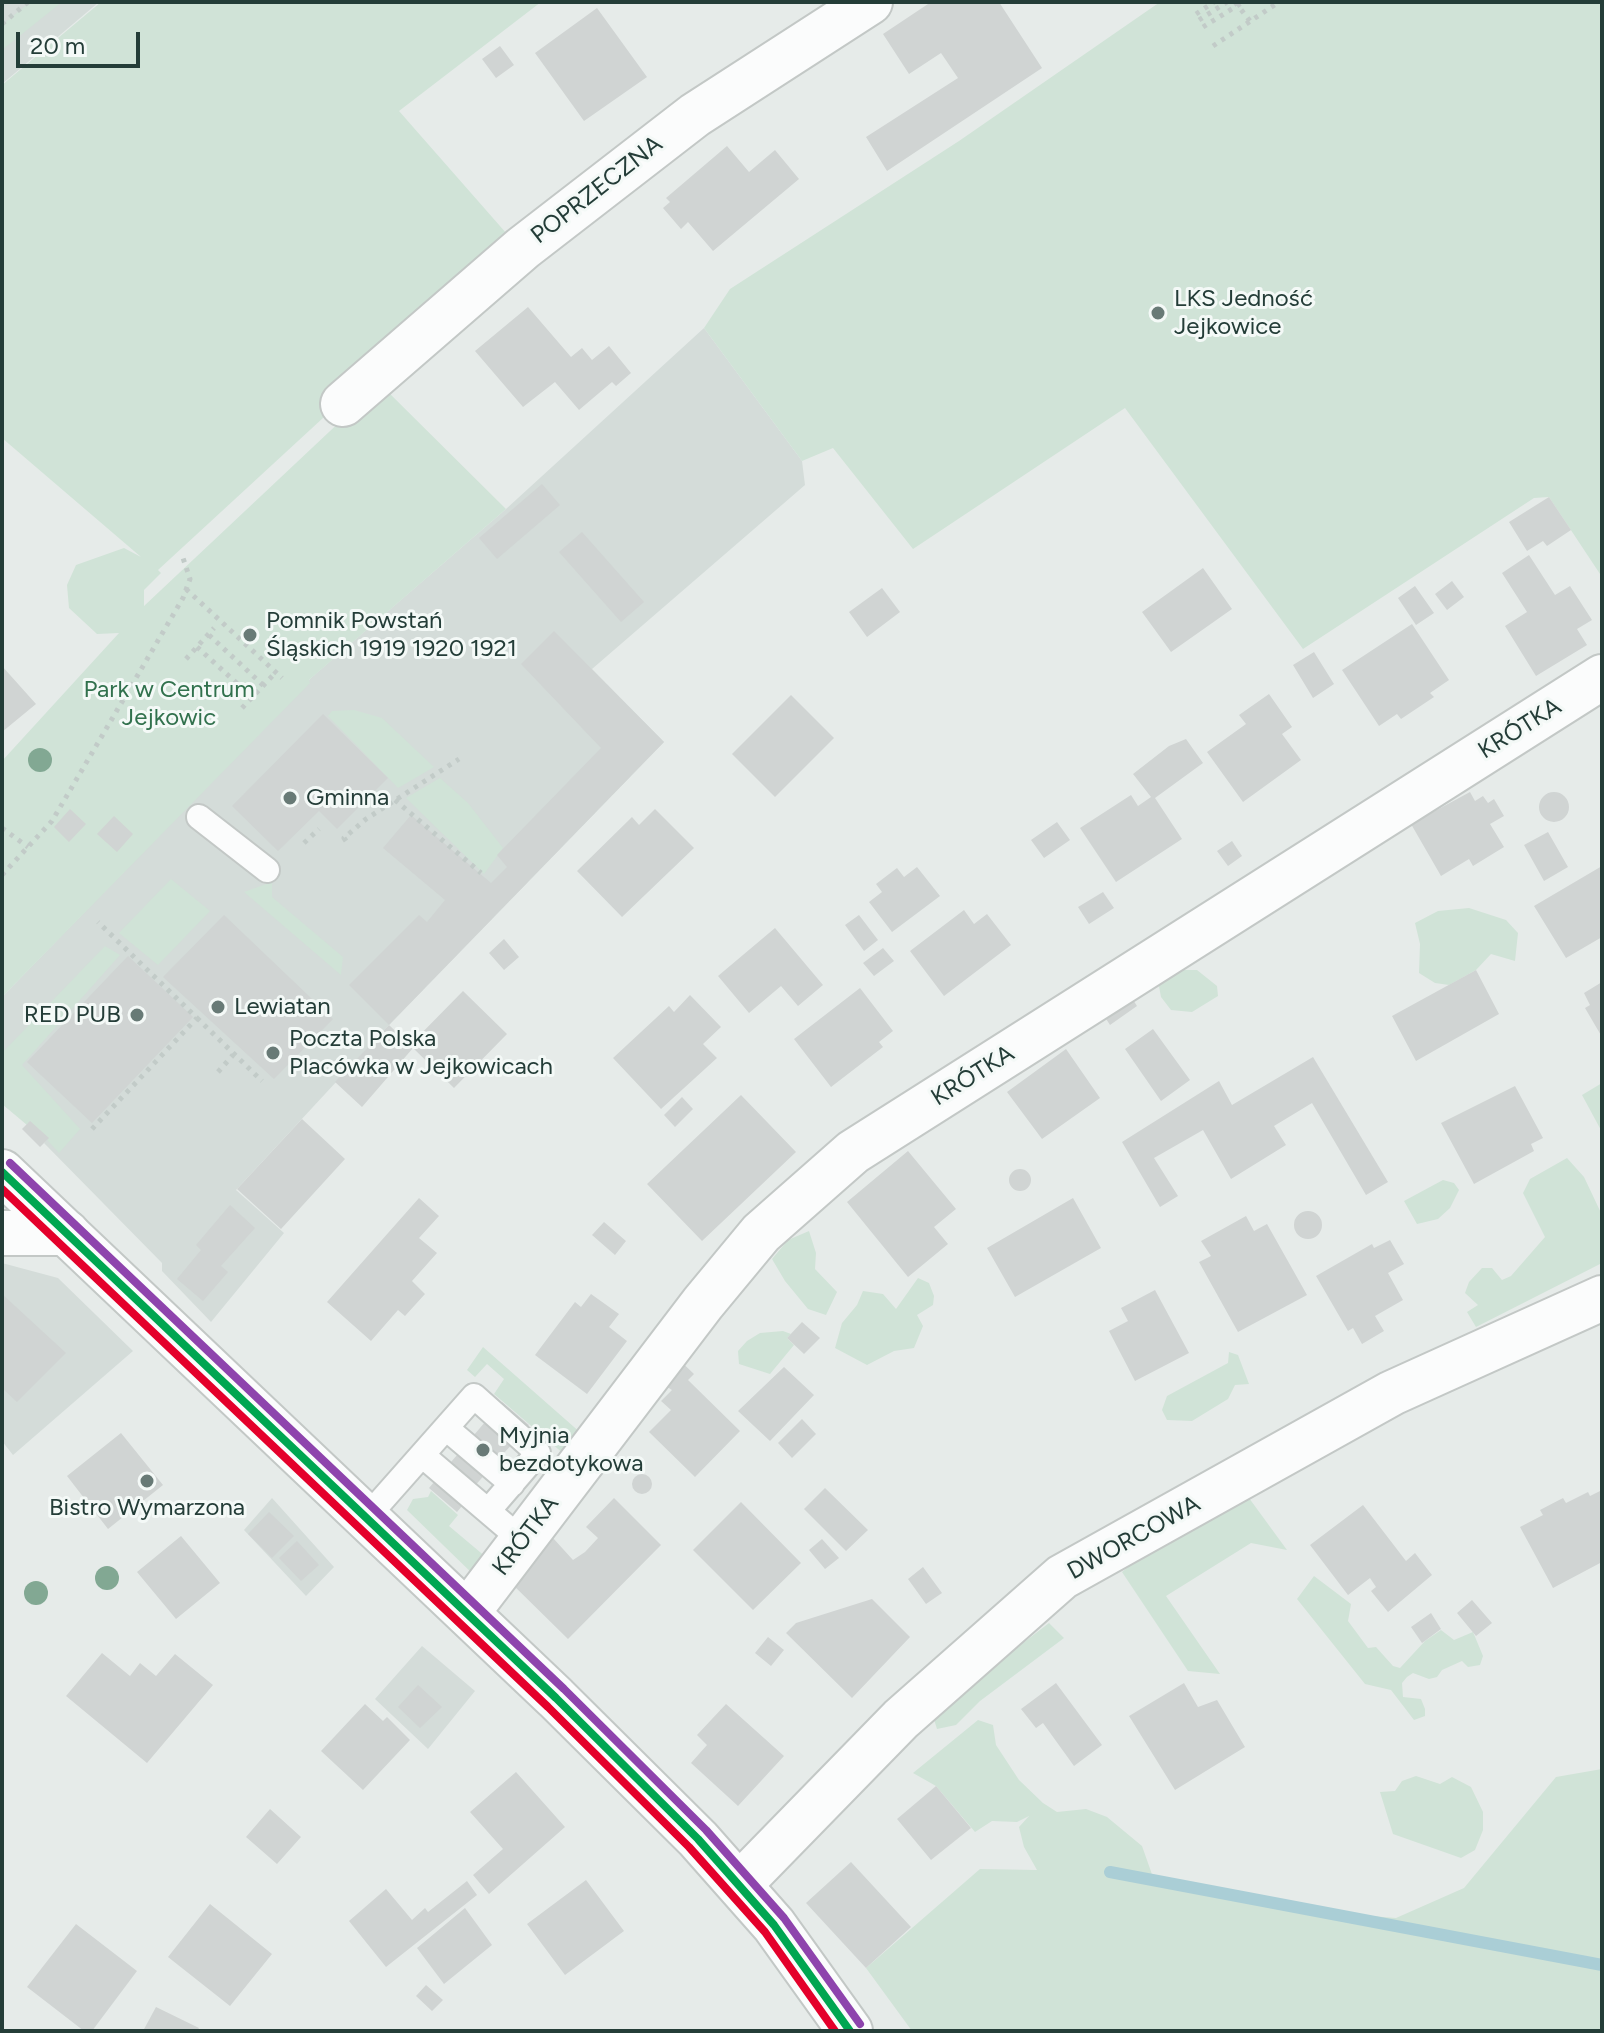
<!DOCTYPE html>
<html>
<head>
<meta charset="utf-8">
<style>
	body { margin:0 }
	#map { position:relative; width:1604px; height:2033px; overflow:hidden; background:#e6ebe9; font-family:Figtree,sans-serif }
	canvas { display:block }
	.frame { position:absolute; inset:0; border:4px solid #243d38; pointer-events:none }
	.scale { position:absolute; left:16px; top:32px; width:124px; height:36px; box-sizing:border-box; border:4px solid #243d38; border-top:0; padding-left:10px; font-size:24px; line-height:28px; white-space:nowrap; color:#243d38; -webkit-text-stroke:6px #f4f9f7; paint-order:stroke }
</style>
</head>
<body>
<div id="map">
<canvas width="1604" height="2033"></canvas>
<div class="frame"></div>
<div class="scale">20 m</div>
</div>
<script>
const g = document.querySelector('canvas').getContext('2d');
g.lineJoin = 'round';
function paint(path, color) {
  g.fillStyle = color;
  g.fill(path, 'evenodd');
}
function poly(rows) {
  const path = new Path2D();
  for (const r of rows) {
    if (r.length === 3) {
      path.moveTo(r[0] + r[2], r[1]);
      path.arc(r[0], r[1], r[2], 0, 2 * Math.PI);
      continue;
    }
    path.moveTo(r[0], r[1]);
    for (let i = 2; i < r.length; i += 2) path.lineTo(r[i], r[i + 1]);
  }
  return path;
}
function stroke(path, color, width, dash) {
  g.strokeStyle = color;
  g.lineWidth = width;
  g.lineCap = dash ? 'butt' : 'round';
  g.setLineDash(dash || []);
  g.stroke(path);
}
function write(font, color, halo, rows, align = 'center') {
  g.font = font + ' Figtree,sans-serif';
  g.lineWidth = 6;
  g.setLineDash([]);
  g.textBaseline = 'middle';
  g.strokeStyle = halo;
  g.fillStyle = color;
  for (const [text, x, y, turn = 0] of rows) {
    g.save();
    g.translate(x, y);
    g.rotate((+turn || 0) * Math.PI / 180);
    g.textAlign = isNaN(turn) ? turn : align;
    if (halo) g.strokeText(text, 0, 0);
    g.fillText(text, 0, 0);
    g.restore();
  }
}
const built = poly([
	[2,2,99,2,2,84],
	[704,328,802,461,805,485,592,669,664,742,389,1025,236,1190,284,1233,211,1322,162,1271,162,1263,44,1143,48,1138,2,1104,2,997,312,677,506,509],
	[2,1263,58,1278,133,1351,13,1455,2,1441],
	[272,1498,334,1567,306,1596,244,1530],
	[422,1646,475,1691,428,1749,375,1699]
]);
const green = poly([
	[30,2,62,2,2,50,2,25],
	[101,2,541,2,399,111,514,242,158,570,161,573,144,590,144,606,380,384,506,509,309,680,310,683,2,997,2,761,119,633,97,634,69,608,67,585,76,565,124,548,141,557,2,438,2,85],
	[1160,2,1602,2,1602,577,1549,497,1534,498,1303,649,1125,408,913,549,833,448,802,461,704,328,730,289,959,141],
	[354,710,382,718,434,767,398,788,328,716,332,711],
	[440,778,468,803,503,848,484,874,406,798],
	[171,879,210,911,158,965,119,933],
	[272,882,272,897,343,957,341,975,244,892],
	[1469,908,1506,920,1518,933,1515,961,1491,954,1476,970,1449,985,1435,983,1419,973,1420,944,1415,923,1438,911],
	[105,946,120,955,22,1065,80,1129,59,1153,30,1121,27,1125,2,1104,2,1053],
	[1171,970,1197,970,1217,986,1218,996,1192,1012,1171,1010,1161,997,1158,981],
	[1602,1083,1602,1132,1582,1095],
	[1567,1158,1584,1177,1602,1215,1602,1263,1476,1327,1467,1312,1478,1305,1465,1293,1469,1282,1482,1268,1492,1268,1502,1280,1511,1276,1545,1237,1523,1193,1530,1179],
	[1443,1180,1454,1183,1459,1190,1450,1208,1438,1219,1417,1224,1404,1201],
	[809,1231,816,1253,815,1269,837,1292,826,1315,808,1309,785,1281,772,1259,788,1240],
	[918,1278,929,1283,934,1296,933,1305,917,1315,923,1326,914,1348,894,1351,867,1365,835,1348,842,1323,857,1305,863,1291,883,1294,896,1309],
	[783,1331,791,1334,787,1338,794,1345,770,1374,739,1364,738,1351,747,1341,760,1333],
	[483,1347,582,1434,565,1455,494,1394,504,1379,487,1364,475,1377,467,1370],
	[1229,1352,1238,1355,1249,1384,1235,1385,1228,1399,1192,1421,1167,1420,1162,1410,1167,1396,1228,1363],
	[431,1491,458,1515,449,1526,493,1563,478,1579,407,1510,413,1499,428,1497],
	[1249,1498,1287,1550,1251,1543,1166,1596,1220,1674,1188,1671,1122,1572,1165,1537],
	[1314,1576,1351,1604,1348,1621,1368,1648,1376,1647,1393,1666,1400,1668,1425,1641,1441,1630,1454,1640,1473,1632,1483,1656,1480,1665,1468,1667,1462,1661,1442,1670,1437,1677,1429,1679,1413,1673,1407,1677,1402,1683,1403,1697,1421,1699,1425,1709,1425,1716,1414,1720,1391,1690,1365,1684,1297,1599],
	[1049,1623,1064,1638,980,1701,956,1725,937,1729,932,1713],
	[978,1720,993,1725,996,1745,1019,1780,1043,1803,1057,1812,1086,1809,1107,1817,1142,1846,1154,1880,1319,1912,1396,1918,1464,1888,1556,1777,1602,1769,1602,2031,912,2031,866,1968,980,1869,1037,1870,1024,1847,1019,1827,1029,1816,1017,1822,992,1821,975,1832,936,1786,913,1773],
	[1416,1776,1440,1784,1452,1777,1471,1787,1483,1812,1483,1830,1475,1850,1461,1858,1393,1834,1380,1792,1395,1791,1402,1781]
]);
const stream = poly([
	[1110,1872,1602,1965]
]);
const building = poly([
	[931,2,999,2,1042,68,887,171,866,137,958,78,941,53,909,74,883,34],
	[597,8,647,77,584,121,535,53],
	[500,46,514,65,496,78,482,59],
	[727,146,749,172,775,150,799,179,713,251,688,222,681,229,663,208,670,202,666,198],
	[528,307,571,357,582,348,592,360,609,346,631,373,616,386,612,382,579,410,555,382,523,407,475,351],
	[542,484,560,505,497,559,479,538],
	[1549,497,1571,530,1547,546,1543,541,1527,551,1509,522],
	[582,532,644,602,621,622,559,552],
	[1529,555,1555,595,1570,586,1592,620,1577,629,1587,645,1536,676,1505,626,1527,612,1502,573],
	[1203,568,1232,609,1171,652,1142,612],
	[1452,581,1464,597,1447,610,1435,594],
	[1415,586,1434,613,1416,625,1398,598],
	[882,588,900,612,867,637,849,612],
	[1412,624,1449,680,1430,693,1434,697,1401,719,1397,714,1379,726,1342,670],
	[554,631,664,742,389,1025,349,985,419,915,427,922,445,900,383,848,411,815,491,883,507,867,497,855,601,748,521,664],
	[1314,652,1334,684,1313,698,1293,665],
	[2,666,36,704,2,732],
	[1269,694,1292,727,1282,734,1301,760,1243,802,1207,752,1246,724,1239,715],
	[791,695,834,738,775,797,732,754],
	[323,714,388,778,337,829,319,811,278,851,232,806],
	[1186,739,1203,763,1155,798,1182,839,1116,882,1080,828,1131,795,1138,806,1151,797,1133,774,1169,746],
	[1470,792,1475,801,1483,796,1488,803,1494,799,1504,816,1490,824,1504,847,1473,866,1469,859,1441,876,1411,824],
	[1554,807,15],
	[70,809,86,824,69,842,54,827],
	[655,809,694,848,622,917,577,871,632,817,639,825],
	[114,816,133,834,117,852,97,834],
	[1057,822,1070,840,1044,858,1031,840],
	[1548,832,1568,867,1544,881,1524,845],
	[1232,841,1242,856,1228,866,1217,851],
	[1602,866,1602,937,1566,958,1534,906],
	[917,867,940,896,892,932,869,902,882,892,876,884,897,868,904,877],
	[1103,892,1114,908,1089,924,1078,907],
	[964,910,974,924,987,914,1011,945,944,996,910,951],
	[224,915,333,1019,274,1079,163,977],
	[859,915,878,940,864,951,845,925],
	[775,928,823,985,798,1006,781,986,749,1013,718,976],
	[504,939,519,957,504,970,489,953],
	[883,948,894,961,874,976,863,963],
	[128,956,193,1017,92,1123,27,1062],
	[1476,970,1499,1014,1416,1061,1392,1016],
	[1602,982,1602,1037,1585,1008,1590,1005,1584,993],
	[860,988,893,1031,879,1042,883,1047,831,1087,794,1039],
	[1126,989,1137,1006,1110,1025,1099,1008],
	[463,991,507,1034,454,1088,413,1048,362,1107,335,1082,389,1025,410,1045],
	[690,995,721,1027,703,1044,717,1058,661,1109,613,1058,669,1006,674,1012],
	[1153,1029,1190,1080,1161,1101,1125,1049],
	[1066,1049,1100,1098,1042,1139,1007,1092],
	[1313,1057,1388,1182,1366,1195,1312,1103,1274,1126,1286,1145,1231,1179,1203,1130,1154,1158,1178,1196,1160,1207,1122,1142,1219,1081,1232,1105],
	[1515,1086,1543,1138,1531,1144,1534,1151,1474,1184,1441,1123],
	[741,1095,796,1152,702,1241,647,1184],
	[682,1097,693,1109,675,1127,664,1115],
	[302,1119,345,1159,281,1229,237,1189],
	[30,1121,49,1138,40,1147,22,1129],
	[908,1151,956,1209,934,1227,948,1244,908,1277,847,1202],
	[1020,1180,11],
	[419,1198,439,1216,419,1238,437,1253,412,1281,425,1294,405,1316,398,1310,371,1341,327,1302],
	[1073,1198,1101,1248,1015,1297,987,1248],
	[230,1205,255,1228,221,1266,228,1272,203,1301,177,1279,201,1250,196,1245],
	[1308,1225,14],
	[1246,1216,1254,1231,1267,1224,1307,1295,1238,1332,1199,1262,1211,1256,1201,1241],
	[604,1222,626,1241,615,1255,592,1235],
	[1390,1240,1404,1264,1388,1273,1403,1300,1375,1316,1384,1331,1362,1344,1353,1328,1348,1331,1316,1276,1372,1244,1374,1248],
	[1155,1290,1189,1353,1135,1381,1109,1331,1128,1321,1121,1308],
	[2,1294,66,1353,17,1402,2,1388],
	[591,1294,619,1314,609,1327,627,1341,587,1394,535,1355,575,1302,581,1307],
	[802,1322,820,1338,804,1354,787,1338],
	[672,1353,694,1374,688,1380,740,1431,695,1477,649,1432,671,1410,661,1401,672,1390,655,1379],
	[784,1367,814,1395,770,1441,738,1411],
	[502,1402,529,1425,464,1498,467,1500,457,1512,429,1488],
	[802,1419,816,1434,792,1458,778,1443],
	[121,1433,163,1485,108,1529,67,1476],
	[642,1484,10],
	[825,1488,868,1530,846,1551,804,1509],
	[1602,1490,1602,1562,1553,1588,1520,1527,1543,1515,1540,1510,1563,1498,1566,1503,1588,1492,1590,1496],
	[614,1498,661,1545,568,1639,510,1582,553,1538,573,1560,585,1552,598,1538,586,1527],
	[741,1502,801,1563,753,1610,693,1550],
	[1363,1505,1406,1561,1415,1553,1432,1575,1388,1612,1371,1591,1376,1587,1370,1578,1348,1595,1310,1545],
	[269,1512,294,1536,272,1558,248,1534],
	[181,1536,220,1583,176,1619,137,1572],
	[822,1539,839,1558,825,1569,809,1550],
	[297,1541,319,1565,301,1581,279,1558],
	[923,1567,942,1593,926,1604,908,1579],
	[872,1599,910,1637,852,1698,786,1633,796,1623],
	[1472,1600,1492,1623,1476,1636,1457,1613],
	[1431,1613,1441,1629,1422,1643,1411,1627],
	[768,1637,784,1650,771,1666,755,1653],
	[102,1653,130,1676,140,1663,156,1676,175,1654,213,1685,147,1763,66,1696],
	[1056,1683,1102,1745,1074,1766,1043,1723,1036,1728,1021,1709],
	[1184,1683,1198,1707,1217,1700,1245,1747,1175,1790,1129,1716],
	[418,1685,442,1707,420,1728,398,1707],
	[365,1704,383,1721,387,1717,410,1740,363,1790,321,1751],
	[726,1704,784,1756,738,1806,691,1763,707,1745,697,1735],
	[516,1772,565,1827,489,1894,473,1875,503,1849,470,1812],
	[936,1786,971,1828,931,1860,897,1819],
	[270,1809,301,1837,277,1864,246,1837],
	[851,1862,911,1927,866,1968,806,1903],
	[586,1880,624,1931,565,1975,527,1924],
	[467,1881,477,1895,386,1967,349,1921,386,1889,412,1920,425,1908,428,1912],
	[210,1904,272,1954,230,2006,168,1957],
	[465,1908,492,1945,444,1984,417,1948],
	[76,1924,137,1971,92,2031,84,2031,27,1987],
	[426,1985,443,2000,432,2011,416,1996],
	[156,2007,199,2028,197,2031,143,2031]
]);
const path = poly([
	[1235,2,1250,21],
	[1196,14,1214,2],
	[1199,20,1227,2],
	[2,24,28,2],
	[1203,27,1243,2],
	[1213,46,1279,2],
	[186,589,282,678],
	[209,635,264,686],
	[197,647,253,698],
	[186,659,214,628],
	[242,708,276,672],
	[395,800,481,873],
	[2,828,28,847],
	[346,841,344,838,366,819,459,759],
	[304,843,319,829],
	[2,875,52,821,183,598,190,579,183,558],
	[197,1018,262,1081],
	[218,1072,233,1055],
	[92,1129,197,1018,98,922]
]);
const service = poly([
	[199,817,267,870],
	[446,1428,512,1484],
	[422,1455,523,1541],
	[367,1517,474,1396,538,1453,488,1511]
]);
const minor = poly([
	[343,404,523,248,695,115,870,2],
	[2,1233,67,1233],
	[467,1613,703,1303,761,1233,853,1152,1602,677],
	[740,1884,901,1719,1062,1577,1392,1393,1602,1298]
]);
const tertiary = poly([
	[2,1172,556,1698,698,1839,774,1925,850,2031]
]);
const bus1 = poly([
	[2,1172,556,1698,698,1839,774,1925,850,2031]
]);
const bus2 = poly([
	[2,1189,548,1707,689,1847,765,1932,835,2031]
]);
const bus3 = poly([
	[10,1163,564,1689,706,1830,784,1918,860,2024]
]);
const trees = [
	[40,760],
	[107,1578],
	[36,1593]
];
const markers = [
	[1158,313,8,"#687a76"],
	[250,635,8,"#687a76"],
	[290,798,8,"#687a76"],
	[218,1007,8,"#687a76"],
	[137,1015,8,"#687a76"],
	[273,1053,8,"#687a76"],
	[483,1450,8,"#687a76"],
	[147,1481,8,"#687a76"]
];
const streetNames = [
	["POPRZECZNA",597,190,-38],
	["KRÓTKA",1520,729,-32],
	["KRÓTKA",973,1076,-32],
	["KRÓTKA",526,1536,-53],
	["DWORCOWA",1134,1538,-29]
];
const poiNames = [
	["LKS Jedność",1174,299],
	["Jejkowice",1174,327],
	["Pomnik Powstań",266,621],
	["Śląskich 1919 1920 1921",266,649],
	["Gminna",306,798],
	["Lewiatan",234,1007],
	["RED PUB",121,1015,"right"],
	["Poczta Polska",289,1039],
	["Placówka w Jejkowicach",289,1067],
	["Myjnia",499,1436],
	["bezdotykowa",499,1464],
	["Bistro Wymarzona",147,1508,"center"]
];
const parkNames = [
	["Park w Centrum",169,690],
	["Jejkowic",169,718]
];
paint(built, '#d4dcd9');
paint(green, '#d0e3d7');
stroke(stream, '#aaced6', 12);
paint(building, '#d0d4d3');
stroke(service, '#c3c8c6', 28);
stroke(minor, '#c3c8c6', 48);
stroke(tertiary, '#c3c8c6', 48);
stroke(path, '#c2cbc8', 5, [4, 6]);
stroke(service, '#fbfcfc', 24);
stroke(minor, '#fbfcfc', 44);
stroke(tertiary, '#fbfcfc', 44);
stroke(bus1, '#00a651', 8);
stroke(bus2, '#e4002b', 8);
stroke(bus3, '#8e44ad', 8);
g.fillStyle = '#82a893';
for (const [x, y] of trees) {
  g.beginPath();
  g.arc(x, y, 12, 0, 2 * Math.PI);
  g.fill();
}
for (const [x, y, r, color] of markers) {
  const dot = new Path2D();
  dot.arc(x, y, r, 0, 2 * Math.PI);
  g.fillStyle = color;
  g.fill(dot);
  stroke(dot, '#f4f9f7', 3);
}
write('24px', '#243d38', '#f4f9f7', streetNames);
write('24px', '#243d38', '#f4f9f7', poiNames, 'left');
write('24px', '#31714d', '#f4f9f7', parkNames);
</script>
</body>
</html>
